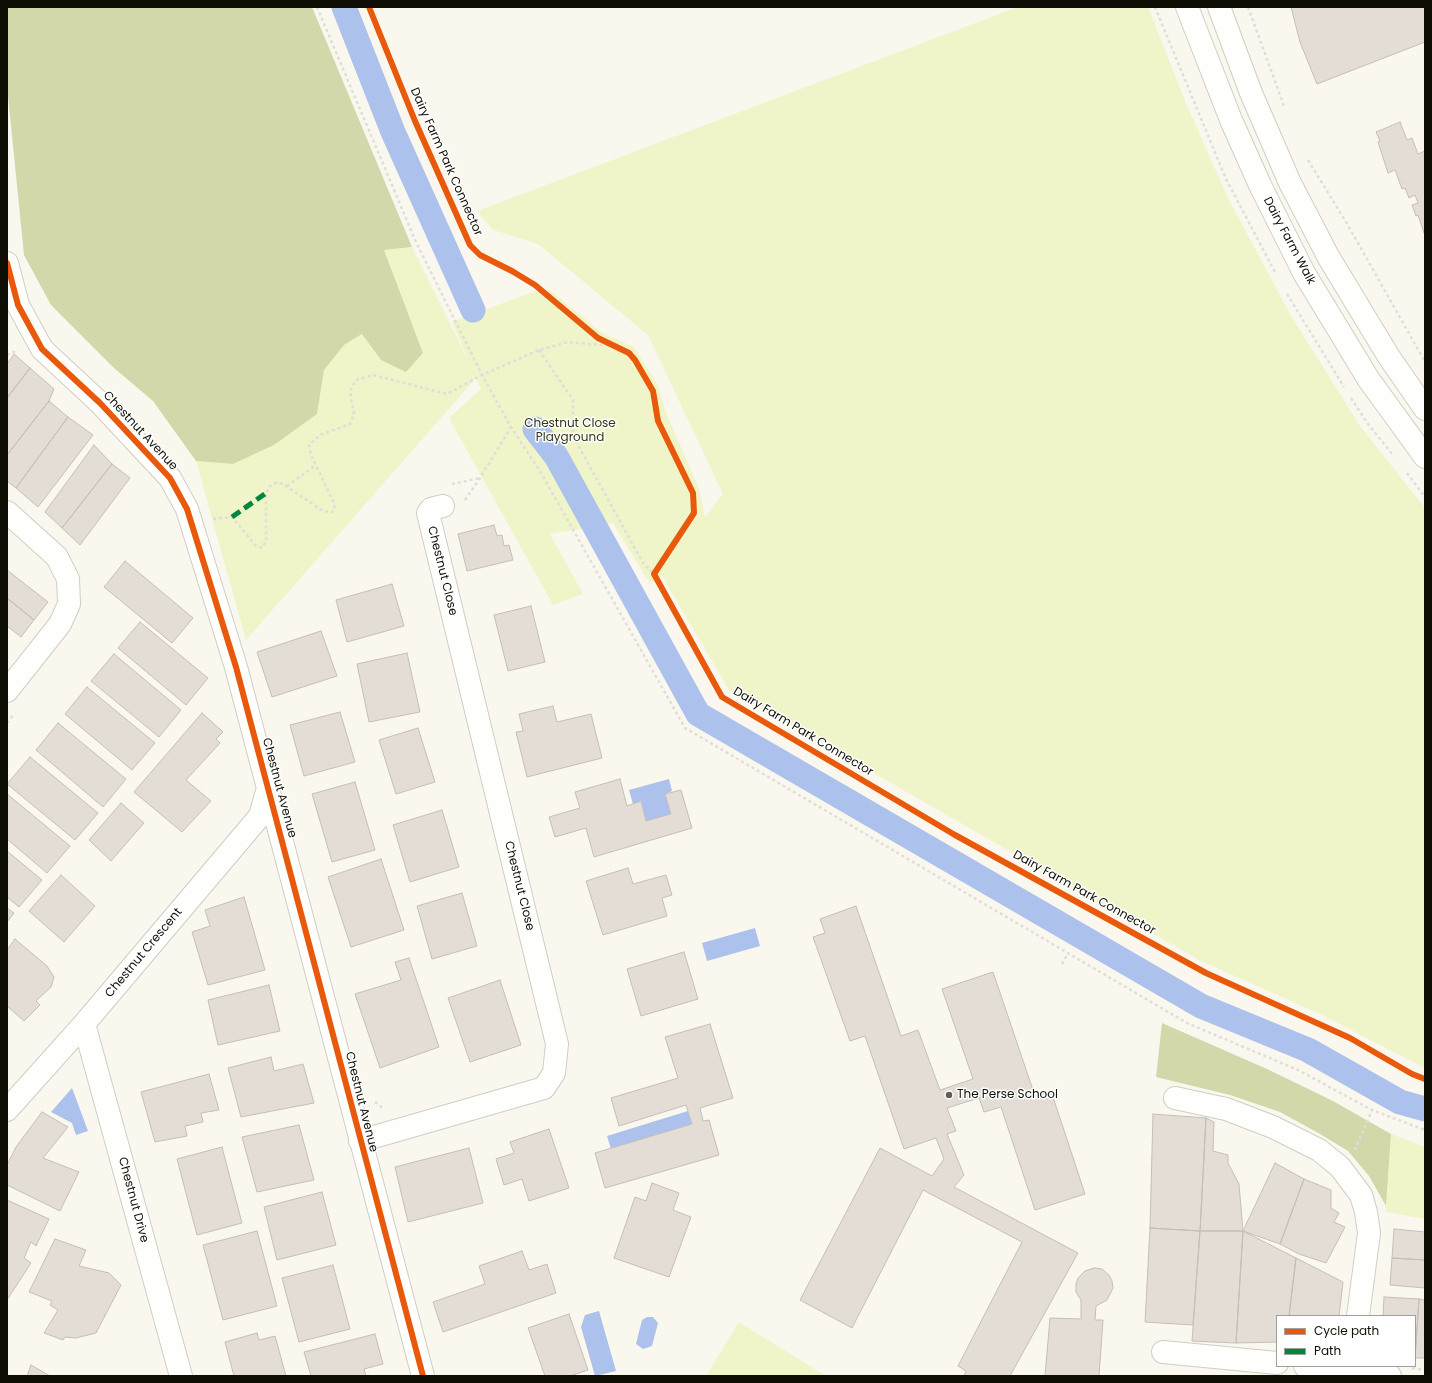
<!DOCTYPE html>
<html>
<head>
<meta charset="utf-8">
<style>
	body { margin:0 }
	#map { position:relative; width:1432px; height:1383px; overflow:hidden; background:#faf8ee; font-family:Poppins,sans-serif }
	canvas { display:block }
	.frame { position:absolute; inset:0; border:8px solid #0f0e05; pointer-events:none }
	.legend { position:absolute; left:1276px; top:1315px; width:140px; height:52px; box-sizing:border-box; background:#fff; border:1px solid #9f9f9b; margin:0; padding:5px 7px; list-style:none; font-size:12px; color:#0f0e05 }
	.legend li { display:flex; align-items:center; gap:8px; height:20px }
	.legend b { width:20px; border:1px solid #9f9f9b }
</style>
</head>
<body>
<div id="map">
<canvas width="1432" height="1383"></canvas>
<div class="frame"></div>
<ul class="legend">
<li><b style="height:5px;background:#e8590c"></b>Cycle path</li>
<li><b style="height:5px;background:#00873e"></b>Path</li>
</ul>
</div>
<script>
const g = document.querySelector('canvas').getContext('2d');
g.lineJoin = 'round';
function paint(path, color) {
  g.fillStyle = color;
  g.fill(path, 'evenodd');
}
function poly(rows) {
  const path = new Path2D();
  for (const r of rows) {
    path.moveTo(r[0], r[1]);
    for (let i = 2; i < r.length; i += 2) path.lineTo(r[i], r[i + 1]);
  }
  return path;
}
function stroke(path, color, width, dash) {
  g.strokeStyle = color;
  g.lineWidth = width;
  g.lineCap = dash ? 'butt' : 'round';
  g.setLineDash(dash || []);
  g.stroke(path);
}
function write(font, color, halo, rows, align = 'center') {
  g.font = font + ' Poppins,sans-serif';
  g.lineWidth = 3;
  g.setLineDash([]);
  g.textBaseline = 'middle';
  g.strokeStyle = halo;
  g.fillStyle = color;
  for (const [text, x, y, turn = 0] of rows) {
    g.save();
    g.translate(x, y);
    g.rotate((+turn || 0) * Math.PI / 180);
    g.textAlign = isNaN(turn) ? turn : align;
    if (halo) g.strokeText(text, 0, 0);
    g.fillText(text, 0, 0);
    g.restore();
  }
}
const green = poly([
	[1018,7,1148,7,1187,106,1228,198,1291,316,1360,426,1425,508,1425,1068,1324,1016,1199,960,729,690,662,576,650,584,613,523,550,534,583,594,553,605,449,418,481,389,476,378,246,640,196,461,233,464,274,445,317,414,324,370,344,345,363,334,381,360,423,353,384,250,412,247,470,364,452,322,530,293,550,290,601,332,634,347,658,385,667,415,699,488,705,517,723,494,648,335,538,244,493,230,477,211],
	[1391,1134,1425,1147,1425,1219,1386,1212],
	[739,1322,826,1376,706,1376]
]);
const forest = poly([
	[7,7,312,7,412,247,384,250,423,353,406,372,381,360,362,334,344,345,324,370,317,414,274,445,233,464,196,461,153,401,114,368,51,305,24,255,7,86],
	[1162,1023,1267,1069,1333,1101,1391,1134,1386,1206,1369,1176,1348,1151,1320,1134,1280,1112,1230,1095,1156,1077]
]);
const water = poly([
	[669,779,672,791,665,794,671,814,646,821,641,801,633,804,629,790],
	[755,928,760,946,707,961,702,943],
	[72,1088,88,1131,76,1135,72,1123,51,1112],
	[688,1111,692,1124,611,1149,607,1136],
	[599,1311,616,1371,595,1376,581,1327,585,1315],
	[647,1317,653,1317,658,1323,652,1346,643,1349,636,1344,642,1320]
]);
const canal = poly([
	[344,7,393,132,473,310],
	[535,429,556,456,698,714,1201,1006,1308,1050,1400,1102,1425,1109]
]);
const building = poly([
	[1291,7,1425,7,1425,42,1317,84,1300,42,1291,7],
	[1400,122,1407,140,1412,138,1418,154,1425,151,1425,236,1418,215,1416,216,1412,205,1418,203,1415,195,1409,198,1405,188,1402,189,1395,170,1388,173,1378,142,1380,141,1376,132,1400,122],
	[14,354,30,368,7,398,7,364,14,354],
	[30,368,54,389,49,401,7,455,7,398,30,368],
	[49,401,68,417,16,488,7,481,7,455,49,401],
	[68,417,93,435,38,507,16,488,68,417],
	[94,445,112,464,62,528,45,512,94,445],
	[112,464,130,478,80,545,62,528,112,464],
	[494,525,497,536,502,535,504,546,509,545,513,560,467,571,458,534,494,525],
	[125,561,193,618,172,643,104,587,125,561],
	[7,570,48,602,34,620,7,598,7,570],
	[392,584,404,626,347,642,336,600,392,584],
	[7,598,34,620,21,637,7,626,7,598],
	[531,606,545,662,508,671,494,615,531,606],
	[140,622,208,678,186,705,118,648,140,622],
	[321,631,337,676,272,697,257,652,321,631],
	[407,653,420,712,369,722,357,664,407,653],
	[114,654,181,710,159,737,91,681,114,654],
	[87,687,155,743,132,770,65,714,87,687],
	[553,706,557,722,591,714,602,758,527,777,516,732,523,731,519,714,553,706],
	[340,712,355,762,304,776,290,725,340,712],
	[202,713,223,732,216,739,220,743,186,780,211,801,182,832,134,792,202,713],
	[58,723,126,779,103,807,36,750,58,723],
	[418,728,435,782,396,794,379,740,418,728],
	[30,757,98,813,75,840,7,784,30,757],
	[620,779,627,806,641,801,646,821,671,814,665,794,681,790,692,828,594,857,586,828,555,837,549,817,580,808,575,792,620,779],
	[355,782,375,850,332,862,312,794,355,782],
	[7,794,70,846,47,873,7,839,7,794],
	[121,803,144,823,111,861,89,840,121,803],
	[442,810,459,867,410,882,393,825,442,810],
	[7,851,42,880,19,907,7,897,7,851],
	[381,859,404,930,351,947,328,877,381,859],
	[628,868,633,884,666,875,672,895,662,898,667,916,603,935,586,881,628,868],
	[61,875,95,906,64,942,29,911,61,875],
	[462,893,477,946,432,959,417,906,462,893],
	[244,897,265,970,208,985,192,932,210,926,205,910,244,897],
	[856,906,901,1036,918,1030,940,1090,973,1079,942,989,993,972,1035,1096,1051,1091,1085,1194,1035,1210,1001,1107,984,1112,979,1098,947,1108,956,1131,947,1134,964,1175,954,1187,1078,1253,1010,1376,964,1376,966,1371,958,1366,1022,1242,923,1190,852,1328,800,1300,880,1148,932,1176,944,1159,936,1138,904,1149,865,1036,850,1041,813,937,825,933,820,919,856,906],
	[7,908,14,913,7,922,7,908],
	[15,939,47,966,54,977,51,987,36,1001,40,1005,24,1021,7,1006,7,950,15,939],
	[684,952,698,999,641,1016,627,969,684,952],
	[409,958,439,1047,380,1068,355,994,401,980,395,962,409,958],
	[500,980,521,1045,470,1062,448,998,500,980],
	[269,985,280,1031,218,1045,208,1000,269,985],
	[710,1024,733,1098,700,1108,703,1121,709,1120,719,1155,605,1188,595,1153,692,1124,686,1105,619,1126,611,1098,678,1078,665,1037,710,1024],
	[271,1057,274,1071,303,1064,314,1103,241,1117,228,1068,271,1057],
	[209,1074,219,1110,201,1113,203,1122,185,1126,187,1136,155,1142,141,1092,209,1074],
	[42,1112,68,1127,43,1158,79,1172,60,1211,7,1185,7,1165,16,1147,42,1112],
	[1153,1114,1206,1118,1200,1231,1150,1228,1153,1114],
	[1206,1118,1214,1122,1213,1151,1228,1155,1228,1163,1239,1184,1243,1231,1200,1231,1206,1118],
	[299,1125,314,1180,257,1192,242,1137,299,1125],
	[549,1129,569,1188,529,1201,522,1179,504,1185,496,1159,514,1153,510,1142,549,1129],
	[222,1147,242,1223,197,1235,177,1159,222,1147],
	[469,1148,483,1203,408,1222,395,1167,469,1148],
	[1275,1163,1304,1179,1280,1244,1243,1231,1275,1163],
	[1304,1179,1331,1190,1331,1208,1339,1213,1334,1222,1345,1227,1326,1263,1299,1254,1280,1244,1304,1179],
	[652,1183,679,1193,673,1210,691,1217,669,1277,614,1258,635,1197,646,1201,652,1183],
	[322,1192,336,1245,277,1260,264,1207,322,1192],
	[7,1200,49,1219,36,1246,31,1242,24,1258,31,1263,7,1300,7,1200],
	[1150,1228,1200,1231,1193,1325,1145,1322,1150,1228],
	[1394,1229,1425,1232,1425,1260,1392,1258,1394,1229],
	[257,1231,277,1306,223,1320,203,1245,257,1231],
	[1200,1231,1243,1231,1236,1343,1192,1341,1200,1231],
	[1243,1231,1296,1258,1289,1316,1277,1316,1277,1342,1236,1343,1243,1231],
	[55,1239,86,1250,79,1266,109,1273,121,1285,96,1333,76,1338,65,1337,63,1340,44,1333,58,1310,50,1305,52,1301,29,1292,55,1239],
	[522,1251,529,1270,547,1264,556,1293,443,1332,433,1302,485,1284,479,1266,522,1251],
	[1296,1258,1343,1282,1339,1316,1289,1316,1296,1258],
	[1392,1258,1425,1260,1425,1288,1390,1285,1392,1258],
	[333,1265,350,1329,299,1342,282,1278,333,1265],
	[1094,1268,1102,1269,1109,1275,1112,1281,1113,1288,1107,1300,1096,1306,1095,1320,1103,1320,1099,1376,1045,1376,1050,1318,1081,1319,1081,1300,1076,1292,1076,1284,1078,1278,1085,1271,1094,1268],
	[1384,1297,1419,1299,1415,1358,1415,1316,1383,1316,1384,1297],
	[1419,1299,1425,1300,1425,1358,1415,1358,1419,1299],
	[569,1314,588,1370,570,1376,545,1376,528,1328,569,1314],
	[257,1333,259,1340,275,1336,286,1376,234,1376,225,1342,257,1333],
	[375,1334,383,1364,364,1369,366,1376,311,1376,304,1352,375,1334],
	[31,1365,50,1376,27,1376,31,1365]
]);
const path = poly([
	[317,7,416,242,482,375,511,427,541,473,685,728,1187,1023,1298,1070,1372,1110,1425,1130],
	[1155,7,1226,179,1276,274],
	[1248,7,1284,106],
	[1308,160,1349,227,1425,362],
	[1287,294,1344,387],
	[539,350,573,400,573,436,643,563,654,574],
	[7,355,13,352,17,353],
	[1351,398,1368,424,1393,455],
	[1407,473,1425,497],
	[452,484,480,478],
	[287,486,316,465],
	[465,500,480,478,511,427],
	[213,519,232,517,256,546,262,548,266,541,266,493,270,486,277,482,283,484,323,511,332,512,335,508,334,503,311,455,309,445,320,435,350,424,354,414,350,391,356,380,373,375,447,394,482,375,539,350,568,342,615,346],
	[7,723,14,714],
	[1062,964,1068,953],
	[375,1102,384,1109],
	[1355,1150,1372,1110],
	[1412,1368,1425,1370]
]);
const minor = poly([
	[1187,7,1231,120,1260,185,1304,273,1369,380,1425,457],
	[1219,7,1251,93,1290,183,1329,258,1389,357,1425,409],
	[7,263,18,305,42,349,100,403,170,478,187,509,236,667,423,1376],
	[7,512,57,557,68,579,69,604,60,624,7,691],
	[84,1024,181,1376],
	[1175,1098,1226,1109,1273,1127,1319,1150,1340,1167,1361,1195,1366,1212,1369,1233,1358,1316],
	[7,1110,84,1024,260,816,268,788],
	[360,1141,544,1088,554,1073,557,1044,428,513,431,509,443,506],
	[1163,1352,1277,1363],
	[1305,1366,1390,1376]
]);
const quiet = poly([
	[232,517,266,493]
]);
const cycleway = poly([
	[369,7,415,121,470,245,480,255,512,271,535,285,598,338,629,353,635,360,653,391,658,421,693,493,694,513,654,574,722,697,955,835,1206,973,1350,1038,1412,1074,1425,1079],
	[7,263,18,305,42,349,100,403,170,478,187,509,236,667,423,1376]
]);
const markers = [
	[949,1095,4,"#616057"]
];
const streetNames = [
	["Dairy Farm Park Connector",446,162,66],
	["Dairy Farm Walk",1289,241,62],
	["Chestnut Avenue",140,431,47],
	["Chestnut Close",442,571,76],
	["Dairy Farm Park Connector",803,732,31],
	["Chestnut Avenue",279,788,75],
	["Chestnut Close",519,886,76],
	["Dairy Farm Park Connector",1084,893,29],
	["Chestnut Crescent",144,953,-50],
	["Chestnut Avenue",361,1102,76],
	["Chestnut Drive",133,1200,75]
];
const parkNames = [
	["Chestnut Close",570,424],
	["Playground",570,438]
];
const poiNames = [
	["The Perse School",957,1095]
];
paint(green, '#eff5c8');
paint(forest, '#d2d8aa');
paint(water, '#acc1eb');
stroke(canal, '#acc1eb', 25);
paint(building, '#e3ddd6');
stroke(building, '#c4beb6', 1);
stroke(minor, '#cfcec4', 24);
stroke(path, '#dededa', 2.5, [3, 3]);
stroke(minor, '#fefefc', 22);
stroke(quiet, '#00873e', 5, [10, 5]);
stroke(cycleway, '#e8590c', 6);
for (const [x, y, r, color] of markers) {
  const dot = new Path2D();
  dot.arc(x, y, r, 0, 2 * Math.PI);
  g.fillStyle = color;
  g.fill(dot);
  stroke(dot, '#fff', 1.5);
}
write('12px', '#0f0e05', '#fff', streetNames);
write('12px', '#323616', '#fff', parkNames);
write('12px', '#0f0e05', '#fff', poiNames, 'left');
</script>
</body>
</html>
